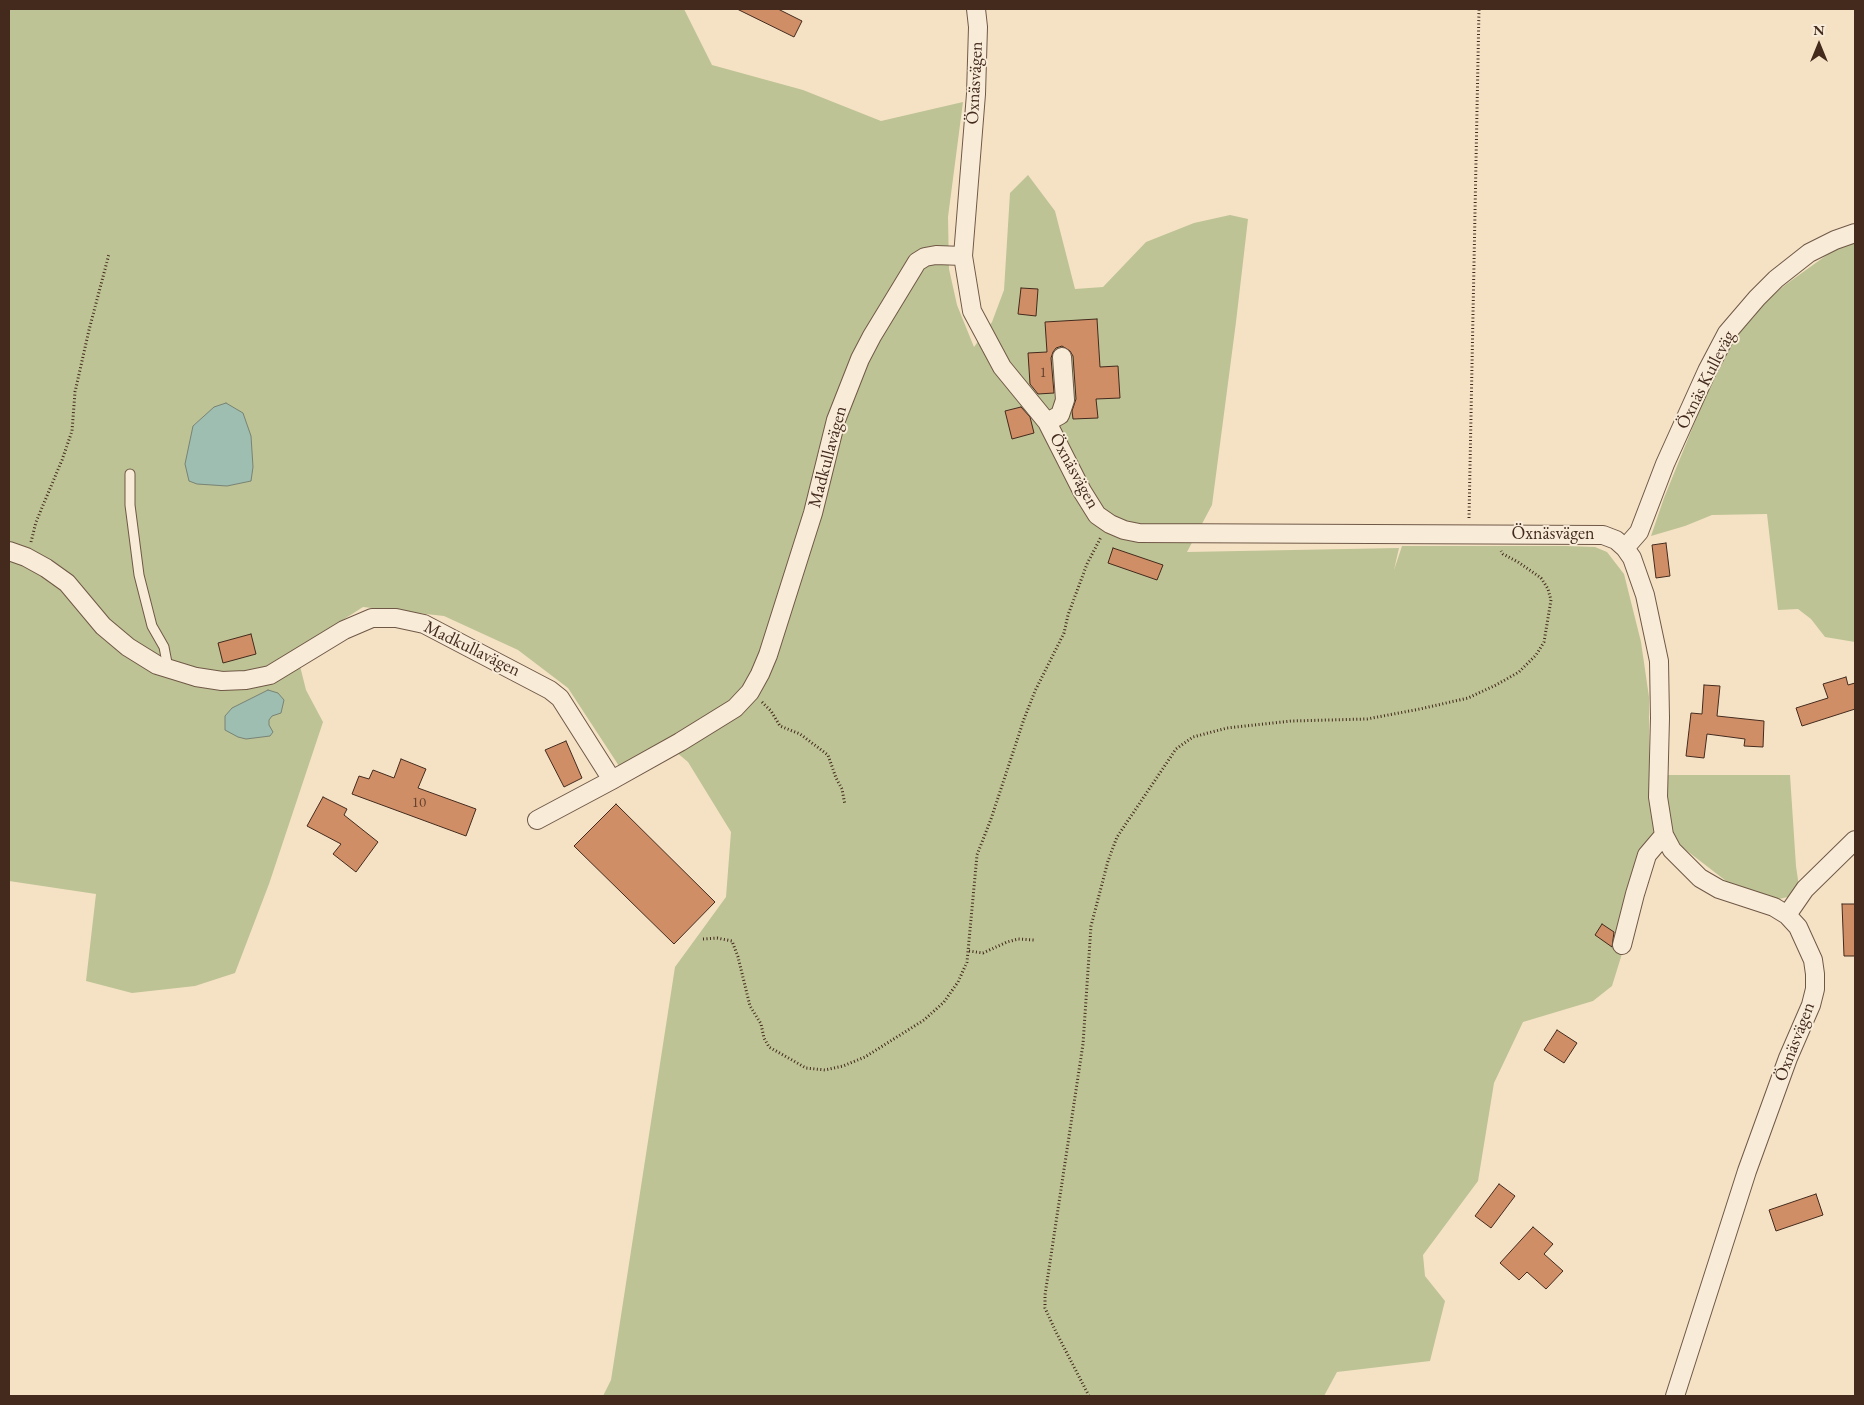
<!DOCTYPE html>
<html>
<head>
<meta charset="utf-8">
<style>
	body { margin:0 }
	#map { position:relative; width:1864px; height:1405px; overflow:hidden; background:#f5e2c5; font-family:"EB Garamond",serif }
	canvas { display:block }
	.frame { position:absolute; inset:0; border:10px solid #432a1d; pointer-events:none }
	.north { position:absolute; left:1794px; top:20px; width:50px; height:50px; -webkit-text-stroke:4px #f8ecd9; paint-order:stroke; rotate:0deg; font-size:14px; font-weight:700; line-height:20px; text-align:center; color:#432a1d }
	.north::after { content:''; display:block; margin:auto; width:18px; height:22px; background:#432a1d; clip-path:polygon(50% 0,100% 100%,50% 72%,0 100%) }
</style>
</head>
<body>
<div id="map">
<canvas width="1864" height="1405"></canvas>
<div class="frame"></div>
<div class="north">N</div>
</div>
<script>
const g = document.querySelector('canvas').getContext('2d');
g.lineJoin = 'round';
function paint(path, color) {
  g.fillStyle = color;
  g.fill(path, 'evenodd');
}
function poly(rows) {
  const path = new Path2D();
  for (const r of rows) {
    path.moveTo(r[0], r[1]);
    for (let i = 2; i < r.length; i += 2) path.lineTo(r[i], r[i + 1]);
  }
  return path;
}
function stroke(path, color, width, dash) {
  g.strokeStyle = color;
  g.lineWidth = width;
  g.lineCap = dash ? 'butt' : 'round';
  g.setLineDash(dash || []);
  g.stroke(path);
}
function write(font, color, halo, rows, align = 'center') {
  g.font = font + ' "EB Garamond",serif';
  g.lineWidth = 4;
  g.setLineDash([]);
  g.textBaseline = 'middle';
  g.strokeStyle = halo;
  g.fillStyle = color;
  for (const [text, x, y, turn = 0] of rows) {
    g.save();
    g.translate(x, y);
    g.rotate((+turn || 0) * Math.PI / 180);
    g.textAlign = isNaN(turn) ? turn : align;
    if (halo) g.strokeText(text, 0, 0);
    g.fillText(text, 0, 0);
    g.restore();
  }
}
const green = poly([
	[9,9,684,9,712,65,803,90,881,121,963,102,948,217,949,269,957,305,974,347,992,322,1004,290,1010,193,1028,175,1055,211,1075,289,1103,287,1146,242,1194,223,1230,215,1248,219,1236,322,1212,505,1187,552,1399,548,1394,570,1402,546,1566,546,1595,547,1607,552,1624,574,1641,642,1649,697,1649,765,1655,847,1612,986,1593,1001,1523,1022,1494,1083,1478,1181,1423,1255,1425,1276,1445,1301,1430,1361,1337,1372,1324,1396,603,1396,611,1380,675,967,726,897,731,832,688,762,663,741,619,766,568,688,518,650,444,616,363,607,296,650,306,690,323,722,269,884,235,973,195,986,132,993,86,981,96,894,9,881],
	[202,419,250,481,241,482,193,426],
	[1855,242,1855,642,1825,637,1811,619,1798,609,1778,610,1767,514,1712,515,1685,526,1651,536,1664,498,1707,392,1738,332,1753,318,1764,303,1785,285,1831,252],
	[1667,775,1790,775,1796,866,1799,887,1792,896,1779,899,1730,884,1682,847,1672,831,1668,809]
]);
const water = poly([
	[226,403,243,413,251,436,253,467,251,481,227,486,197,484,189,481,185,464,193,426,214,407,226,403],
	[268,690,278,693,284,700,281,713,272,716,269,720,269,725,273,732,270,736,246,739,238,737,225,730,225,716,232,708,268,690]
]);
const building = poly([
	[737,9,778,9,802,21,794,37,737,9],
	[1021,288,1038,289,1036,316,1018,314,1021,288],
	[1097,319,1100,367,1118,366,1120,398,1096,399,1098,418,1073,419,1072,411,1076,399,1073,356,1070,351,1062,346,1056,348,1053,352,1051,358,1054,393,1038,394,1030,384,1028,353,1047,352,1045,322,1097,319],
	[1021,407,1030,417,1034,433,1012,439,1005,411,1021,407],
	[1666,543,1670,576,1656,578,1652,545,1666,543],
	[1113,548,1163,565,1157,580,1108,563,1113,548],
	[251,634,256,654,223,663,218,643,251,634],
	[1846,677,1848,685,1855,683,1855,709,1802,726,1796,708,1828,698,1823,684,1846,677],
	[1704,685,1720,686,1717,716,1764,721,1763,747,1744,746,1745,739,1707,734,1704,758,1686,756,1691,713,1702,714,1704,685],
	[566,741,582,778,564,787,545,750,566,741],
	[401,759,426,769,418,788,476,809,466,836,352,794,359,776,369,779,373,770,394,778,401,759],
	[323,797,347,809,344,815,378,842,356,872,333,854,341,844,307,826,323,797],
	[616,804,715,902,674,944,574,846,616,804],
	[1842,904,1855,904,1855,956,1844,956,1842,904],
	[1602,924,1614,932,1612,947,1595,935,1602,924],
	[1557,1030,1577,1043,1564,1063,1544,1050,1557,1030],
	[1499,1184,1515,1196,1491,1228,1475,1216,1499,1184],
	[1816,1194,1823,1215,1776,1231,1769,1210,1816,1194],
	[1533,1227,1553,1244,1544,1254,1563,1271,1546,1289,1527,1272,1519,1280,1500,1263,1533,1227]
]);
const path = poly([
	[1469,518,1479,9],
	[31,542,36,522,62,460,72,431,75,392,89,330,109,254],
	[762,702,771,711,780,726,800,734,828,755,836,778,842,789,845,805],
	[703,939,717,938,732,941,738,957,750,1006,761,1024,764,1038,769,1047,806,1068,825,1070,843,1066,865,1057,924,1020,944,1002,958,982,967,962,977,855,991,819,1024,719,1035,691,1064,633,1068,615,1087,564,1101,537],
	[969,951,983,953,1007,942,1018,939,1034,940],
	[1089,1396,1055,1330,1045,1308,1045,1295,1083,1044,1091,926,1108,861,1117,837,1176,749,1193,737,1227,728,1291,721,1367,719,1420,709,1468,698,1496,685,1519,672,1536,655,1544,642,1551,600,1548,589,1541,578,1518,562,1503,554,1501,551]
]);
const service = poly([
	[130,474,130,505,139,575,152,626,164,647,168,668]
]);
const minor = poly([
	[976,9,978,27,976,94,963,256,972,311,1002,367,1047,422,1082,491,1097,515,1110,524,1124,530,1139,533,1603,535,1616,540,1625,548,1632,558,1645,595,1659,661,1660,718,1658,797,1664,835,1672,850,1700,878,1719,889,1774,907,1787,915,1798,927,1813,960,1815,974,1815,989,1811,1005,1788,1058,1747,1171,1675,1396],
	[1047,422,1060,415,1065,400,1062,357],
	[1625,548,1639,532,1665,464,1707,371,1727,333,1757,298,1776,279,1809,253,1835,240,1855,233],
	[9,551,26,557,46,568,67,583,103,626,128,647,157,665,196,677,222,681,246,680,270,675,344,630,372,618,396,618,424,624,550,690,560,698,612,780],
	[537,820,612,780,680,742,735,708,750,692,760,674,768,655,813,513,836,420,860,359,872,336,917,262,925,257,936,255,963,256],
	[1787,915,1805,889,1855,840],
	[1622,945,1635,894,1647,855,1664,835]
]);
const numberNames = [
	["1",1043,373],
	["10",419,803]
];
const streetNames = [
	["Öxnäsvägen",975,83,-87],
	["Öxnäs Kulleväg",1706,380,-63],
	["Madkullavägen",828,457,-75],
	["Öxnäsvägen",1074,471,61],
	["Öxnäsvägen",1553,534],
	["Madkullavägen",472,649,26],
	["Öxnäsvägen",1795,1042,-69]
];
paint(green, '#bdc394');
paint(water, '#9dbeb0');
stroke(water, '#798375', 1);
paint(building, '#d08e66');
stroke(building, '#432a1d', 1);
stroke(service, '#705847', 11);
stroke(minor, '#705847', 20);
stroke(path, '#432a1d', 3, [1, 2.5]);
stroke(service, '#f8ecd9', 9);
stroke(minor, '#f8ecd9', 18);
write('15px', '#66432f', null, numberNames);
write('18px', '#432a1d', '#f8ecd9', streetNames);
</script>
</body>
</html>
